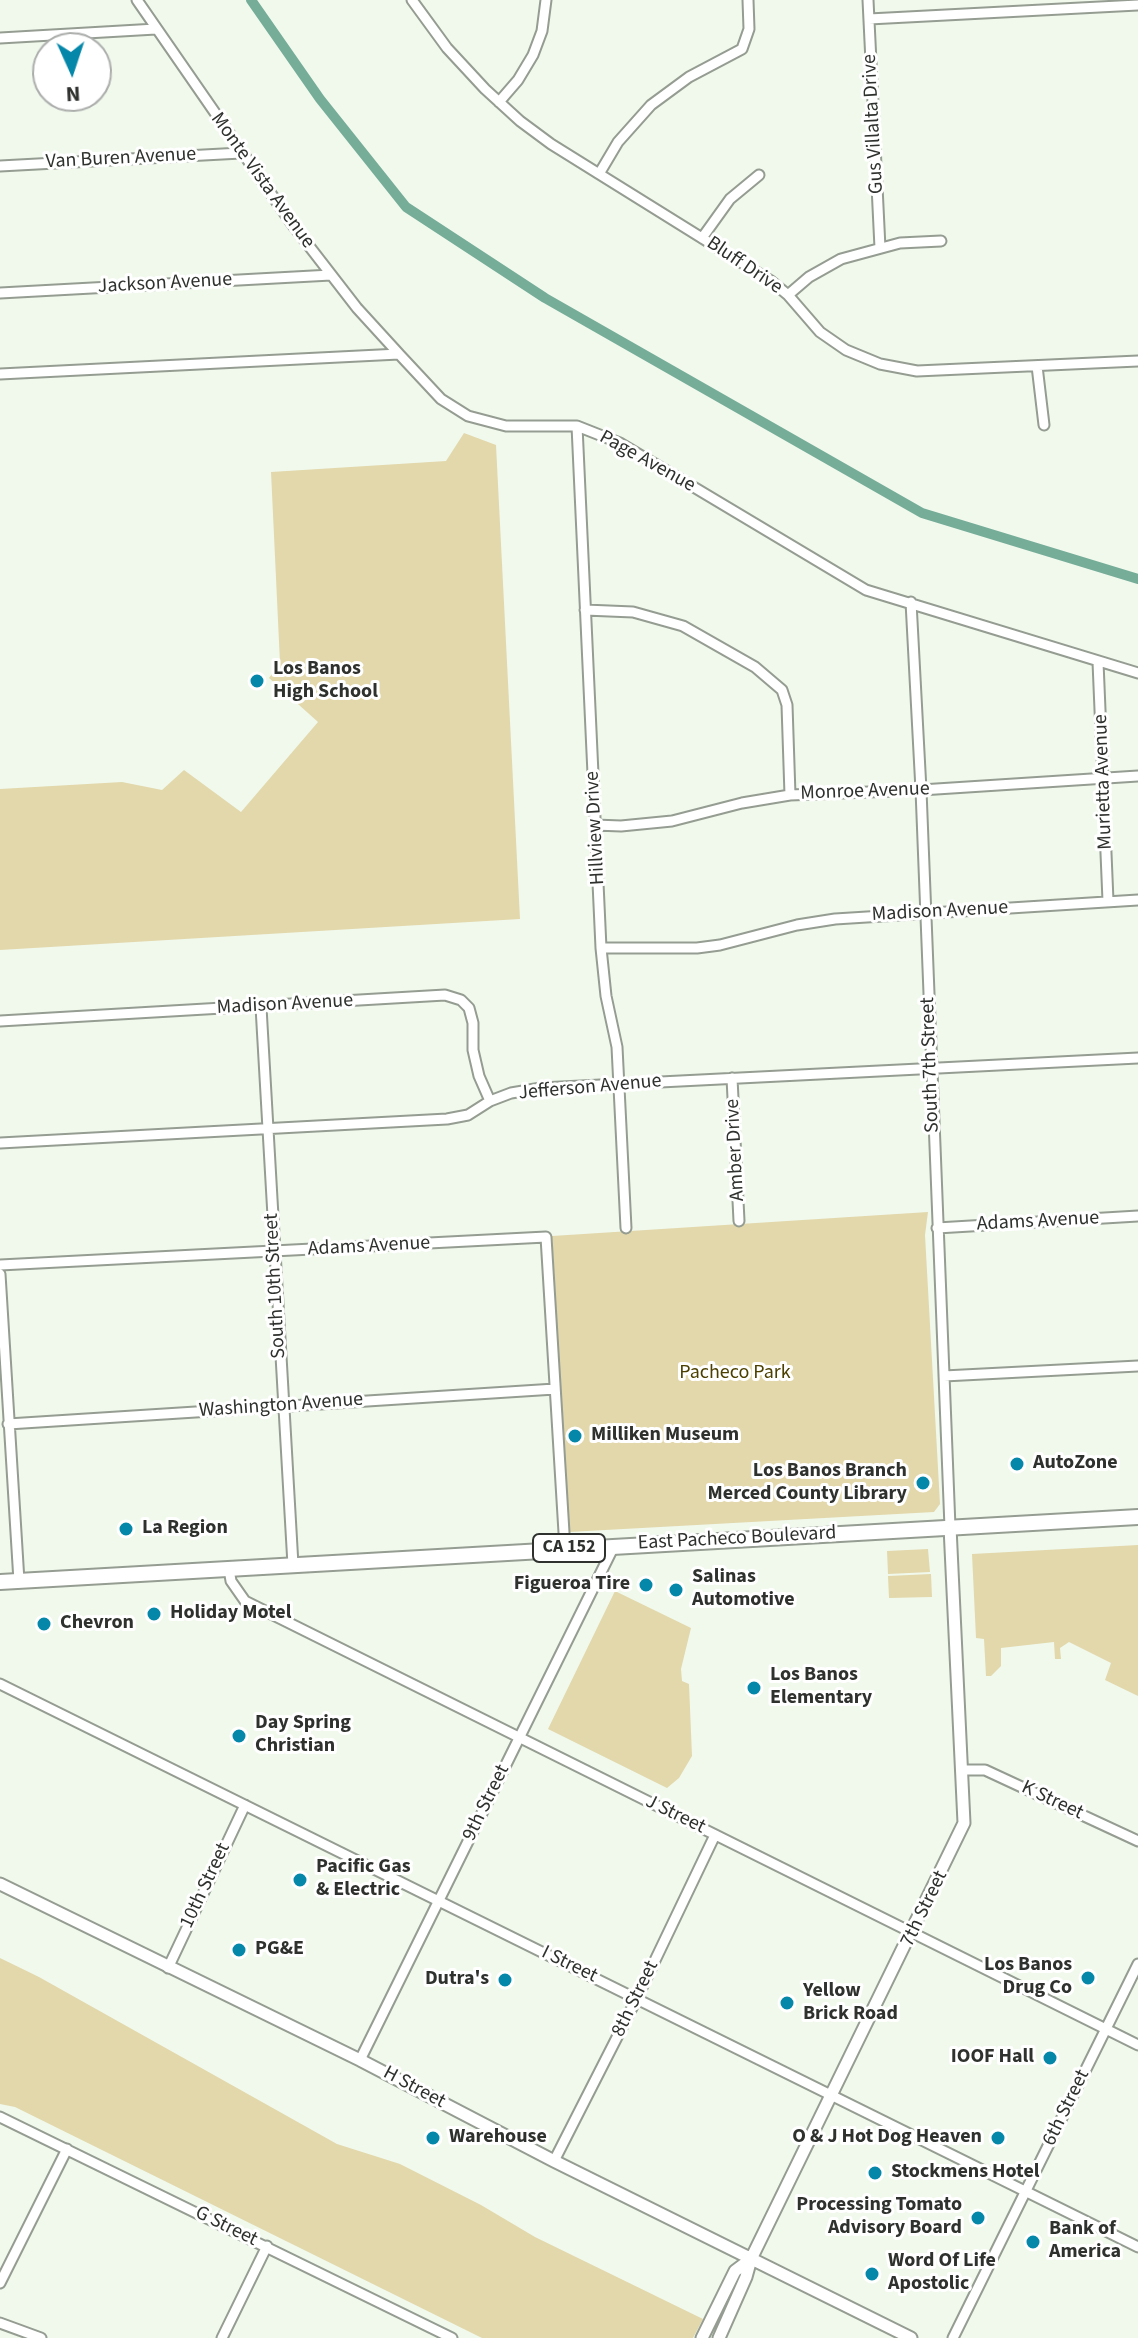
<!DOCTYPE html>
<html>
<head>
<meta charset="utf-8">
<style>
	body { margin:0 }
	#map { position:relative; width:1138px; height:2338px; overflow:hidden; background:#f1f9ed; font-family:"Source Sans 3",sans-serif }
	canvas { display:block }
	.north { position:absolute; left:32px; top:32px; width:80px; height:80px; box-sizing:border-box; background:#fff; border:2px solid #abadab; border-radius:50%; rotate:177deg; font-size:22px; font-weight:700; line-height:32px; text-align:center; color:#2e312d }
	.north::after { content:''; display:block; margin:auto; width:28px; height:36px; background:#0487a9; clip-path:polygon(50% 0,100% 100%,50% 72%,0 100%) }
</style>
</head>
<body>
<div id="map">
<canvas width="1138" height="2338"></canvas>
<div class="north">N</div>
</div>
<script>
const g = document.querySelector('canvas').getContext('2d');
g.lineJoin = 'round';
function paint(path, color) {
  g.fillStyle = color;
  g.fill(path, 'evenodd');
}
function poly(rows) {
  const path = new Path2D();
  for (const r of rows) {
    path.moveTo(r[0], r[1]);
    for (let i = 2; i < r.length; i += 2) path.lineTo(r[i], r[i + 1]);
  }
  return path;
}
function stroke(path, color, width, dash) {
  g.strokeStyle = color;
  g.lineWidth = width;
  g.lineCap = dash ? 'butt' : 'round';
  g.setLineDash(dash || []);
  g.stroke(path);
}
function write(font, color, halo, rows, align = 'center') {
  g.font = font + ' "Source Sans 3",sans-serif';
  g.lineWidth = 6;
  g.setLineDash([]);
  g.textBaseline = 'middle';
  g.strokeStyle = halo;
  g.fillStyle = color;
  for (const [text, x, y, turn = 0] of rows) {
    g.save();
    g.translate(x, y);
    g.rotate((+turn || 0) * Math.PI / 180);
    g.textAlign = isNaN(turn) ? turn : align;
    if (halo) g.strokeText(text, 0, 0);
    g.fillText(text, 0, 0);
    g.restore();
  }
}
const green = poly([
	[464,433,496,445,520,919,0,950,0,789,122,782,162,790,184,770,241,812,318,722,269,678,280,663,271,472,446,461],
	[928,1212,925,1235,940,1504,934,1512,569,1532,552,1236],
	[1138,1545,1138,1696,1105,1680,1111,1663,1069,1642,1060,1648,1061,1659,1055,1659,1054,1642,1001,1648,1001,1666,991,1676,986,1676,984,1639,976,1638,972,1554],
	[928,1549,930,1572,888,1574,887,1551],
	[931,1574,932,1597,889,1598,888,1576],
	[615,1591,691,1628,681,1669,682,1681,689,1684,692,1756,679,1778,667,1788,548,1729],
	[0,1958,39,1977,337,2144,400,2164,481,2205,535,2237,703,2319,693,2338,482,2338,15,2107,0,2104]
]);
const stream = poly([
	[496,267,502,272]
]);
const canal = poly([
	[251,0,320,99,406,207,545,298,922,513,1138,579]
]);
const minor = poly([
	[137,0,292,224,357,308,399,354],
	[412,0,447,48,485,89,520,121,551,144,771,281,788,295,820,332,846,350,880,364,917,371,1138,361],
	[868,0,880,248],
	[869,19,1138,5],
	[0,38,156,29],
	[499,102,518,80,533,55,542,31,546,0],
	[0,166,241,153],
	[599,174,618,142,651,105,689,77,742,49,749,29,748,0],
	[702,238,730,199,759,175],
	[0,293,331,275],
	[788,295,809,277,841,259,900,243,941,241],
	[1037,366,1044,425],
	[0,374,399,354,441,399,468,416,506,426,577,426,620,443,866,590,1138,673],
	[577,426,601,948,606,996,617,1047,626,1228],
	[911,602,921,790,950,1527],
	[585,610,633,612,683,626,755,667,782,690,787,705,790,795],
	[1098,662,1108,901],
	[595,825,621,826,672,821,742,803,790,795,921,790,1138,776],
	[601,948,697,948,720,945,797,925,835,919,1138,900],
	[261,1007,293,1565],
	[0,1021,445,995,461,1000,469,1008,473,1023,473,1050,479,1076,490,1101],
	[732,1078,739,1221],
	[0,1143,447,1119,468,1115,490,1101,511,1093,541,1088,1138,1058],
	[937,1228,1138,1216],
	[0,1265,546,1237,565,1549],
	[0,1274,19,1581],
	[944,1376,1138,1366],
	[8,1424,555,1389],
	[229,1569,231,1581,245,1601,1138,2045],
	[0,1684,1138,2247],
	[964,1770,985,1770,1138,1841],
	[168,1968,245,1805],
	[360,2060,614,1546],
	[0,2117,452,2338],
	[554,2161,637,1998,715,1835],
	[0,2283,67,2149],
	[0,2323,41,2338],
	[222,2338,267,2246],
	[953,2338,1138,1964]
]);
const tertiary = poly([
	[0,1884,360,2060,554,2161,911,2338],
	[702,2338,735,2271,751,2259],
	[719,2338,746,2277,751,2259,964,1823,950,1527]
]);
const trunk = poly([
	[0,1582,1138,1517]
]);
const markers = [
	[257,681,8,"#0487a9"],
	[575,1436,8,"#0487a9"],
	[1017,1464,8,"#0487a9"],
	[923,1483,8,"#0487a9"],
	[126,1529,8,"#0487a9"],
	[646,1585,8,"#0487a9"],
	[676,1590,8,"#0487a9"],
	[154,1614,8,"#0487a9"],
	[44,1624,8,"#0487a9"],
	[754,1688,8,"#0487a9"],
	[239,1736,8,"#0487a9"],
	[300,1880,8,"#0487a9"],
	[239,1950,8,"#0487a9"],
	[1088,1978,8,"#0487a9"],
	[505,1980,8,"#0487a9"],
	[787,2003,8,"#0487a9"],
	[1050,2058,8,"#0487a9"],
	[433,2138,8,"#0487a9"],
	[998,2138,8,"#0487a9"],
	[875,2173,8,"#0487a9"],
	[978,2218,8,"#0487a9"],
	[1033,2242,8,"#0487a9"],
	[872,2274,8,"#0487a9"]
];
const shields = [
	[569,1548,72]
];
const shieldNames = [
	["CA 152",569,1548]
];
const streetNames = [
	["Gus Villalta Drive",874,124,-93],
	["Van Buren Avenue",121,159,-3],
	["Monte Vista Avenue",262,181,54],
	["Bluff Drive",744,266,34],
	["Jackson Avenue",165,284,-3],
	["Page Avenue",647,462,29],
	["Murietta Avenue",1104,782,-92],
	["Monroe Avenue",865,792,-2],
	["Hillview Drive",596,828,-93],
	["Madison Avenue",940,912,-3],
	["Madison Avenue",285,1005,-3],
	["South 7th Street",931,1065,-92],
	["Jefferson Avenue",590,1088,-5],
	["Amber Drive",736,1150,-93],
	["Adams Avenue",1038,1222,-3],
	["Adams Avenue",369,1247,-3],
	["South 10th Street",276,1286,-93],
	["Washington Avenue",281,1406,-4],
	["East Pacheco Boulevard",737,1539,-3],
	["K Street",1052,1801,25],
	["9th Street",487,1803,-64],
	["J Street",675,1815,26],
	["10th Street",206,1886,-65],
	["7th Street",925,1909,-64],
	["I Street",569,1965,26],
	["8th Street",636,1999,-64],
	["H Street",414,2088,28],
	["6th Street",1067,2108,-64],
	["G Street",226,2227,26]
];
const poiNames = [
	["Los Banos",273,670],
	["High School",273,693],
	["Milliken Museum",591,1436],
	["AutoZone",1033,1464],
	["Los Banos Branch",907,1472,"right"],
	["Merced County Library",907,1495,"right"],
	["La Region",142,1529],
	["Salinas",692,1578],
	["Automotive",692,1601],
	["Figueroa Tire",630,1585,"right"],
	["Holiday Motel",170,1614],
	["Chevron",60,1624],
	["Los Banos",770,1676],
	["Elementary",770,1699],
	["Day Spring",255,1724],
	["Christian",255,1747],
	["Pacific Gas",316,1868],
	["& Electric",316,1891],
	["PG&E",255,1950],
	["Los Banos",1072,1966,"right"],
	["Drug Co",1072,1989,"right"],
	["Dutra's",489,1980,"right"],
	["Yellow",803,1992],
	["Brick Road",803,2015],
	["IOOF Hall",1034,2058,"right"],
	["Warehouse",449,2138],
	["O & J Hot Dog Heaven",982,2138,"right"],
	["Stockmens Hotel",891,2173],
	["Processing Tomato",962,2206,"right"],
	["Advisory Board",962,2229,"right"],
	["Bank of",1049,2230],
	["America",1049,2253],
	["Word Of Life",888,2262],
	["Apostolic",888,2285]
];
const parkNames = [
	["Pacheco Park",735,1374]
];
paint(green, '#e2d8ab');
stroke(stream, '#76ad99', 3);
stroke(canal, '#76ad99', 10);
stroke(minor, '#959c91', 13);
stroke(tertiary, '#959c91', 15);
stroke(trunk, '#959c91', 18);
stroke(minor, '#fff', 9);
stroke(tertiary, '#fff', 11);
stroke(trunk, '#fff', 14);
for (const [x, y, r, color] of markers) {
  const dot = new Path2D();
  dot.arc(x, y, r, 0, 2 * Math.PI);
  g.fillStyle = color;
  g.fill(dot);
  stroke(dot, '#fff', 3);
}
for (const [x, y, w] of shields) {
  const box = new Path2D();
  box.roundRect(x - w / 2, y - 14, w, 28, 6);
  g.fillStyle = '#fff';
  g.fill(box);
  stroke(box, '#2e312d', 2);
}
write('bold 18px', '#2e312d', null, shieldNames);
write('20px', '#2e312d', '#fff', streetNames);
write('bold 20px', '#2e312d', '#fff', poiNames, 'left');
write('20px', '#4c4001', '#fff', parkNames);
</script>
</body>
</html>
